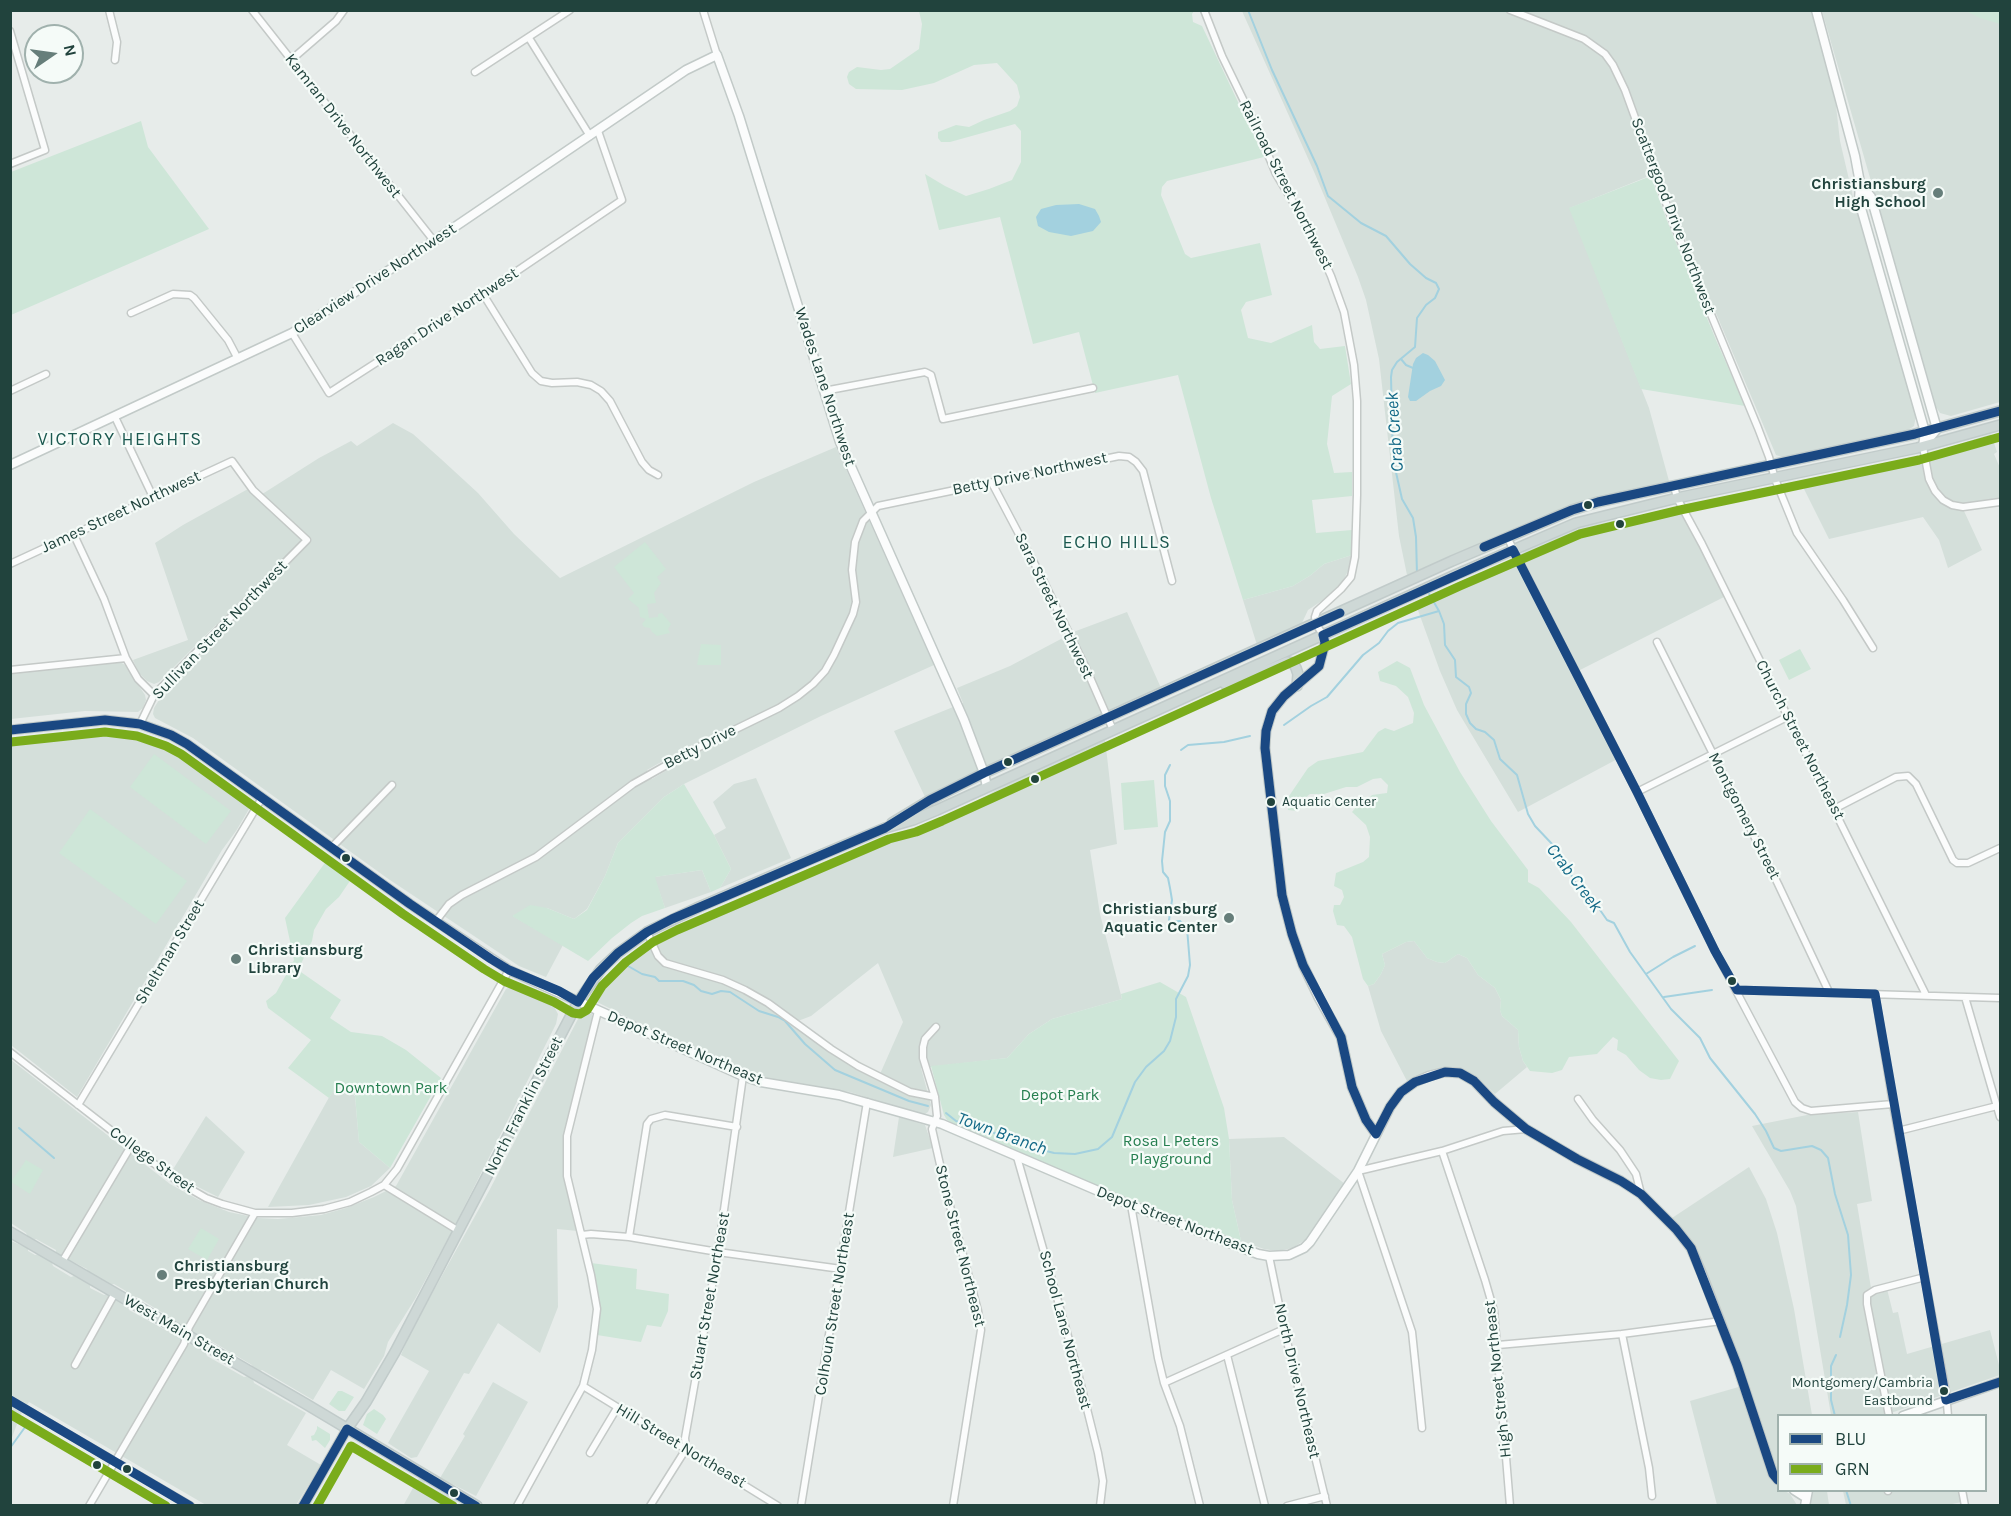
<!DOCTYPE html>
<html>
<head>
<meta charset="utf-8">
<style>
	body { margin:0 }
	#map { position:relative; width:2011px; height:1516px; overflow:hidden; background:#e7ecea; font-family:Karla,sans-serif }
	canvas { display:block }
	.frame { position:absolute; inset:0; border:12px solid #21433d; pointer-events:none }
	.legend { position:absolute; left:1777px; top:1414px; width:210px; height:78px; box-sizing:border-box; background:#f5fbf8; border:2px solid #a0b1ad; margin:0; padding:8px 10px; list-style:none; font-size:18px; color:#21433d }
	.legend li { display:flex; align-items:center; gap:12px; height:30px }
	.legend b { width:30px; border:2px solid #a0b1ad }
	.north { position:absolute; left:24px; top:24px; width:60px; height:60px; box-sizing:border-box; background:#f5fbf8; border:2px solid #a0b1ad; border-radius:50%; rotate:77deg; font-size:16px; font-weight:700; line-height:24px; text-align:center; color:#21433d }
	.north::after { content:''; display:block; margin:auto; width:21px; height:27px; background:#667e7a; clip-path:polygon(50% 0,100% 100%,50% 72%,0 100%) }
</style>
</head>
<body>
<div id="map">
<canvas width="2011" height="1516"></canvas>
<div class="frame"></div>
<ul class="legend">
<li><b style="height:8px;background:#1a4882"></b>BLU</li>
<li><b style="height:8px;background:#7aac1b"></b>GRN</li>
</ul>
<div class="north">N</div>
</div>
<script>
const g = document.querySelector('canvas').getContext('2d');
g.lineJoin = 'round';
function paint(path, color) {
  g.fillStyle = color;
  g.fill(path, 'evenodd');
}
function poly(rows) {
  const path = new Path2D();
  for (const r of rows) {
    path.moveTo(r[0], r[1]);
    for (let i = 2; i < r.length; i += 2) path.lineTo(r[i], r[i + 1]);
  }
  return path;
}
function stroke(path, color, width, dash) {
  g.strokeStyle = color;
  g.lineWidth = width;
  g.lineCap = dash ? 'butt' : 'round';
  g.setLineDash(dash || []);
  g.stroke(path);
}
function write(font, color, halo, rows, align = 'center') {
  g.font = font + ' Karla,sans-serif';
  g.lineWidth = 4.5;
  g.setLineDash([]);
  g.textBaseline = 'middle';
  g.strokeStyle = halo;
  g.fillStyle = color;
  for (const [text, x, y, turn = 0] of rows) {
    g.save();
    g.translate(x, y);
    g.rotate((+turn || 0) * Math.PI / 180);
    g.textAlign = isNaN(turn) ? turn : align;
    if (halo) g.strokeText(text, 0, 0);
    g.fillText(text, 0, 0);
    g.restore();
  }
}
const built = poly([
	[1242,11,1811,11,1835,97,1840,141,1854,201,1916,416,1914,426,1905,432,1785,458,1776,455,1696,266,1659,172,1570,208,1649,408,1669,481,1616,493,1567,507,1407,575,1399,536,1379,359,1366,300,1358,277,1315,174],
	[1822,11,2000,11,2000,402,1951,416,1940,413,1936,407],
	[393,423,413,434,441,459,478,493,514,534,560,578,754,482,836,447,934,665,821,716,684,784,664,797,618,843,605,876,587,909,574,919,547,908,513,916,563,945,546,977,519,966,387,878,193,738,155,718,153,714,154,708,164,692,223,633,216,625,159,682,154,684,147,681,139,673,133,660,188,640,155,543,183,525,248,489,256,498,319,458,351,441,357,446],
	[679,752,684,760,652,779,647,770],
	[1991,434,1997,452,1994,454,2000,468,2000,498,1965,503,1964,511,1982,550,1948,568,1939,540,1923,517,1829,539,1803,487,1804,481,1903,462],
	[1674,508,1681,513,1692,531,1724,597,1580,670,1623,756,1518,812,1457,710,1440,671,1415,602,1466,579,1504,566,1528,549,1578,528],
	[1352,555,1349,569,1341,585,1326,598,1308,610,1301,625,1257,645,1243,600,1293,586,1311,575,1324,564],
	[1127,612,1161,688,947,785,925,797,894,731,963,703,957,688,1010,666,1076,631],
	[120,662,125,665,145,695,146,700,143,708,138,712,85,711,11,719,11,672],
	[104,731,129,732,143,735,171,745,246,796,250,804,249,809,236,831,222,850,77,1097,11,1045,10,740],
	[1105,739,1117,844,1090,850,1100,914,1122,999,1052,1019,1029,1034,1007,1058,921,1068,931,1105,928,1112,925,1114,915,1113,850,1092,777,1081,752,1074,637,1022,595,1001,593,998,602,983,617,968,639,949,659,936,784,879,899,832,935,821,972,804,1003,786],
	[878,963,903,1022,880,1074,846,1055,798,1021,811,1016],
	[756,778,791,858,720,888,731,869,714,835,726,828,713,802,734,784],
	[702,870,711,892,665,908,654,877],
	[1414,941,1427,958,1437,962,1445,963,1458,954,1467,958,1478,975,1495,988,1501,1000,1500,1010,1502,1016,1518,1030,1519,1047,1523,1061,1527,1067,1495,1094,1477,1077,1463,1069,1455,1067,1439,1069,1407,1081,1381,1031,1368,986,1374,984,1381,974,1385,965,1382,954,1406,942],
	[512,986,552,1003,558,1014,556,1024,451,1233,415,1299,388,1342,384,1356,364,1389,331,1370,313,1400,262,1370,258,1372,253,1369,252,1365,201,1335,198,1337,174,1323,174,1320,137,1297,133,1299,127,1295,126,1291,114,1284,110,1285,88,1272,87,1269,56,1253,56,1250,36,1239,34,1240,28,1237,26,1233,11,1223,10,1059,170,1184,199,1200,229,1212,258,1218,278,1219,321,1215,346,1208,374,1197,396,1186,506,989],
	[586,1013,592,1014,592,1022,564,1145,564,1177,578,1231,557,1229,558,1307,540,1353,498,1323,469,1374,464,1373,417,1457,411,1458,388,1443,429,1371,401,1355,409,1335,489,1191,578,1019],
	[337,1083,355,1096,359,1142,390,1168,371,1186,346,1197,309,1205,268,1207],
	[1858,1112,1872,1201,1857,1204,1872,1294,1887,1289,1893,1313,1898,1312,1907,1354,1990,1330,2000,1369,2000,1375,1885,1415,1831,1415,1796,1206,1790,1191,1752,1126,1807,1115],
	[206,1116,245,1152,218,1197,194,1185,172,1171],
	[899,1117,925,1125,933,1148,893,1157],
	[1284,1137,1345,1184,1309,1237,1293,1248,1277,1251,1264,1249,1241,1241,1232,1200,1229,1139],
	[1749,1167,1766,1199,1777,1233,1794,1309,1812,1415,1778,1416,1778,1490,1785,1491,1790,1494,1797,1505,1717,1505,1690,1401,1749,1384,1697,1251,1687,1235,1672,1218],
	[1763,1428,1775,1467,1775,1468,1763,1456,1754,1431],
	[11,1241,28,1248,28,1251,35,1255,39,1254,52,1263,53,1266,71,1277,74,1276,90,1284,90,1288,104,1295,107,1294,128,1306,129,1310,193,1345,206,1353,207,1356,244,1377,248,1376,253,1379,254,1383,306,1413,287,1445,321,1465,296,1505,206,1505,29,1402,20,1416,11,1440],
	[493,1382,528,1402,476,1496,440,1478,465,1436,463,1434],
	[420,1478,424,1479,425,1484,446,1495,449,1494,454,1497,457,1502,455,1505,403,1506,418,1479],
	[1807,1491,1827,1491,1829,1505,1810,1505],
	[1843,1491,1960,1491,1962,1502,1942,1506,1846,1505]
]);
const green = poly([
	[919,11,1194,11,1192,14,1193,22,1202,26,1264,157,1167,181,1162,187,1161,195,1185,254,1191,258,1260,243,1272,295,1246,302,1241,310,1248,338,1271,343,1312,325,1314,342,1320,349,1345,346,1351,384,1332,396,1327,444,1334,473,1352,472,1352,496,1312,500,1316,533,1352,530,1352,555,1324,564,1311,575,1293,586,1243,600,1211,498,1178,375,1095,393,1079,332,1033,344,1000,217,939,230,925,174,945,186,966,196,989,189,1012,180,1021,162,1021,131,1015,124,950,142,941,142,938,138,938,132,956,125,969,127,984,120,1010,111,1017,106,1020,97,1017,85,997,63,974,65,934,83,902,90,856,89,849,84,847,77,849,72,857,67,881,70,890,69,919,49,922,24],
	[1966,11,2000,11,2000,24,1980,18],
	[141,121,148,147,209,229,11,315,11,172],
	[1651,176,1666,218,1716,340,1745,406,1641,389,1569,208],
	[645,542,666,569,657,577,661,583,654,593,656,603,647,604,649,618,658,617,658,614,662,613,671,624,668,629,670,633,657,636,652,632,650,628,644,627,642,624,646,619,640,617,639,608,628,599,634,593,614,567],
	[701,644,721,645,721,665,697,665],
	[1800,649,1811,669,1789,680,1779,660],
	[1397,661,1410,668,1424,705,1460,772,1491,821,1528,870,1528,882,1539,888,1571,922,1679,1061,1670,1079,1661,1080,1650,1078,1639,1070,1626,1055,1617,1050,1618,1040,1613,1037,1597,1054,1569,1057,1562,1070,1552,1073,1530,1071,1523,1061,1519,1047,1518,1030,1502,1016,1500,1010,1501,1000,1495,988,1478,975,1467,958,1458,954,1445,963,1437,962,1427,958,1414,941,1406,942,1382,954,1385,965,1381,974,1374,984,1368,986,1363,979,1352,937,1344,926,1337,925,1333,911,1334,905,1340,905,1344,897,1342,890,1334,886,1336,873,1363,862,1369,857,1370,837,1366,825,1352,812,1358,805,1364,804,1372,795,1387,793,1388,785,1381,778,1373,779,1357,787,1346,787,1324,794,1310,794,1300,802,1298,811,1288,810,1289,796,1308,768,1318,761,1363,752,1378,732,1385,728,1394,731,1413,723,1414,713,1408,697,1396,686,1380,681,1378,672],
	[154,754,231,811,206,844,130,787],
	[1154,780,1158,827,1124,830,1121,783],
	[684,784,714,835,731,869,720,888,711,892,702,870,655,877,665,908,642,916,631,923,612,938,588,961,512,916,530,905,547,908,574,919,587,910,605,876,618,843,664,797],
	[90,809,187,881,156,924,59,853],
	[327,860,352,878,339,897,326,909,314,930,312,941,298,970,341,1000,330,1018,351,1032,382,1036,406,1050,441,1078,390,1168,359,1142,355,1095,338,1084,329,1098,288,1068,311,1040,268,1008,266,1001,276,993,286,975,288,963,293,962,294,960,285,918],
	[1160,982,1186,997,1224,1108,1229,1139,1232,1200,1241,1241,1095,1185,954,1124,947,1120,944,1115,931,1066,1007,1058,1029,1034,1052,1019,1122,999,1121,994],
	[26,1160,43,1170,30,1194,11,1182],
	[201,1228,219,1239,207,1260,188,1249],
	[591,1263,637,1269,636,1289,669,1294,668,1311,661,1327,647,1325,641,1342,597,1335,600,1306],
	[338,1391,342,1391,354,1397,345,1411,339,1411,329,1404],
	[374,1409,383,1415,386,1419,377,1434,363,1425,367,1414],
	[317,1426,330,1434,330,1440,325,1448,316,1440,312,1441,311,1436,314,1435,317,1429]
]);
const water = poly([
	[1079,204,1095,209,1099,216,1101,222,1093,231,1071,236,1049,232,1038,226,1036,217,1041,209,1056,205],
	[1423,353,1428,355,1435,361,1445,380,1441,386,1430,391,1416,401,1410,401,1408,397,1413,364,1416,358]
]);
const stream = poly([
	[1248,10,1272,70,1317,166,1328,196,1361,223,1386,236,1410,264,1426,278,1436,283,1439,289,1435,298,1426,305,1417,318,1415,347,1397,362,1392,370,1391,377,1393,459,1402,499,1413,518,1416,537,1417,574],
	[1401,359,1406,365,1413,368],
	[1428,592,1439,611,1444,624,1445,645,1455,660,1456,677,1469,687,1471,693,1466,704,1466,714,1470,723,1476,729,1485,732,1494,740,1500,759,1517,775,1528,814,1535,826,1553,845,1576,883,1593,900,1607,920,1614,923,1630,952,1671,1009,1700,1038,1710,1058,1755,1114,1766,1131,1774,1148,1781,1151,1812,1146,1821,1150,1828,1158,1835,1194,1848,1235,1851,1275,1847,1305,1840,1337],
	[1284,725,1311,706,1327,697,1363,655,1379,643,1388,631,1398,623,1439,611],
	[1181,750,1188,745,1224,742,1250,736],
	[628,966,642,974,655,977,659,981,683,981,694,985,701,991,712,994,721,991,730,992,759,1011,778,1017,785,1021,805,1044,835,1070,909,1101,928,1106],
	[1646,974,1673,957,1695,946],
	[1664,997,1712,990],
	[946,1113,956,1121,1023,1142,1031,1147,1054,1153,1075,1154,1098,1149,1112,1137,1135,1082,1146,1067,1164,1051,1170,1041,1176,1017,1176,999,1188,976,1190,965,1187,928,1180,921,1172,922,1169,920,1172,900,1170,888,1168,878,1163,872,1162,861,1165,832,1170,821,1170,801,1165,786,1165,775,1170,765],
	[19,1128,54,1158],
	[1835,1416,1831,1400,1831,1366,1836,1355],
	[10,1448,28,1423],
	[1846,1490,1851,1506]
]);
const street = poly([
	[109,10,117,42,115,60],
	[252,10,434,241],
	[703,10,717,55],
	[1204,10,1222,56,1258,130,1276,174,1311,232,1331,276,1344,312,1354,365,1357,401,1357,495,1355,557,1351,577,1341,589,1317,611,1315,617,1316,624,1323,635],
	[1510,10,1584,39,1605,54,1613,65,1625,90,1674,225,1758,428,1769,457,1775,479,1797,533,1843,600,1873,648],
	[10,31,45,150,10,164],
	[529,38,590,136],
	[291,60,336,21,344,10],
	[475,72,570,10],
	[483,294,532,373,541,381,552,383,577,382,591,385,601,391,610,401,642,462,649,470,658,475],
	[131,313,173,294,190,295,194,298,228,340,238,359],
	[292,333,329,393,483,294,622,200,598,131],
	[10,391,46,374],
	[824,391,925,372,931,375,943,419,1093,388],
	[115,417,153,497],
	[1923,447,1929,479,1935,491,1943,500,1952,505,1963,507,2000,502],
	[992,483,1041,576,1085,666,1113,730],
	[1674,486,1677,498,1702,544,1926,995],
	[74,535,104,599,126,658,138,679,154,695],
	[1507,537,1637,792,1715,951,1795,1102,1802,1108,1811,1111,1893,1104],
	[10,564,232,461,253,490,307,540,154,695,140,724],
	[1657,642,1778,884,1829,992],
	[10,670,126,658],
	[1637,792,1787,717],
	[1834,809,1896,777,1908,776,1916,784,1953,860,1957,863,1968,863,2000,848],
	[331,848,392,785],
	[436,921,449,904,462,895,536,857,633,784,695,749,779,708,798,696,813,684,825,671,834,655,853,614,856,602,852,570,855,542,863,521,878,506,1119,456,1129,457,1136,462,1143,471,1172,581],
	[647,932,658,956,665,963,723,980,745,990,768,1003,831,1049,858,1066,910,1092,935,1097],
	[1737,990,2000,998],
	[1875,994,1893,1104,1946,1392,1948,1416],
	[1965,997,2000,1117],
	[936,1027,925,1039,923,1047,923,1058,935,1097,937,1116,932,1129,946,1191,978,1311,981,1330,953,1506],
	[10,1052,148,1159,180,1183,206,1198,222,1204,255,1213,292,1213,324,1209,350,1202,371,1192,384,1185,397,1169,509,970],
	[1578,1099,1593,1120,1620,1150,1636,1174,1641,1194],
	[78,1105,262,798],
	[1898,1131,1997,1106],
	[1442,1151,1485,1280,1494,1311,1510,1506],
	[1017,1157,1075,1361,1098,1453,1103,1481,1100,1506],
	[384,1185,459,1231],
	[1131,1205,1158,1358,1164,1383,1180,1426,1200,1506],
	[582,1235,591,1234,629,1237,718,1252,841,1269],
	[629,1237,647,1124,651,1119,665,1115,737,1127],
	[1269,1256,1284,1329,1327,1506],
	[62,1262,131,1146],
	[1622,1334,1649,1468,1652,1496],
	[1498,1345,1622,1334,1721,1321],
	[1227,1355,1265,1506],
	[75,1365,115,1293],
	[1164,1383,1284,1329],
	[583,1386,778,1506],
	[10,1400,191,1506],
	[1889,1416,1867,1304,1867,1295,1875,1290,1925,1277],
	[1422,1428,1412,1332,1358,1171,1442,1151,1503,1131,1526,1129],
	[590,1453,617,1408],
	[1888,1490,1888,1491],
	[1962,1490,1965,1506],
	[89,1506,184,1344,189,1327,255,1213],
	[517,1506,583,1386,592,1350,597,1309,591,1275,567,1176,567,1136,598,1011],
	[650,1506,686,1449,685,1438,718,1252,743,1076],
	[801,1506,867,1102],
	[1287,1506,1325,1496]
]);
const secondary = poly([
	[1816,10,1855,156,1860,183,1859,201,1925,432,1923,447],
	[1860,183,1871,197,1937,429,1923,446],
	[10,465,292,333,434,241,686,70,717,55,739,116,840,442,964,720,984,773,987,787],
	[1323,635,1325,643,1319,666,1284,696,1272,711,1266,731,1265,748,1282,895,1292,934,1303,965,1319,998,1341,1037,1352,1087,1366,1120,1376,1134],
	[10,730,105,720,140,724,171,735,187,744,410,904,509,970,743,1076,761,1082,839,1095,942,1124,1131,1205,1258,1254,1269,1256,1289,1255,1304,1248,1310,1242,1358,1171,1390,1107,1401,1092,1415,1082,1429,1076,1445,1072,1460,1073,1474,1081,1494,1102,1526,1129,1577,1159,1621,1181,1641,1194,1676,1229,1691,1248,1702,1274,1737,1365,1773,1474,1778,1480],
	[1903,1416,2000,1382],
	[1794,1490,1805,1497],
	[303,1506,347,1429],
	[1805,1506,1808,1490]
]);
const primary = poly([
	[1225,684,1243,680,1287,662,1293,663,1296,668,1298,674,1297,686],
	[892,823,930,800,984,773,1452,561,1572,510,1598,502,1915,434,2000,411],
	[10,1232,306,1404,477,1506],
	[347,1429,366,1402,395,1352,578,1002,601,969,618,953,647,932,699,907,792,867,885,828,913,820,937,810,1455,575,1576,523,1677,498,1917,448,2000,425]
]);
const bus1 = poly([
	[1484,547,1572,510,1598,502,1915,434,2000,411],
	[10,730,105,720,140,724,171,735,187,744,410,904,491,959,509,970,559,991,578,1002,593,978,618,953,647,932,672,919,885,828,930,800,984,773,1340,613],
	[10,1400,190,1506],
	[1778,1480,1773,1474,1737,1365,1691,1248,1676,1229,1641,1194,1621,1181,1577,1159,1526,1129,1494,1102,1474,1081,1460,1073,1445,1072,1415,1082,1401,1092,1390,1107,1376,1134,1366,1120,1352,1087,1341,1037,1303,965,1292,934,1282,895,1265,748,1266,731,1272,711,1284,696,1319,666,1325,643,1323,635,1513,550,1637,792,1715,951,1737,990,1875,994,1946,1400,2000,1382],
	[303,1506,347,1429,476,1506]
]);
const bus2 = poly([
	[11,742,105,732,137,736,166,746,181,754,403,914,484,969,504,981,554,1002,573,1013,580,1014,587,1010,602,986,626,962,653,942,677,930,889,839,916,832,942,821,1460,586,1580,534,1680,510,1919,460,2000,437],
	[10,1414,166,1506],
	[317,1506,351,1446,453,1506]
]);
const markers = [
	[1938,193,6,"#667e7a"],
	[1588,505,5,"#21433d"],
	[1620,524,5,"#21433d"],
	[1008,762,5,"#21433d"],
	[1035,779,5,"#21433d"],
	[1271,802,5,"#21433d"],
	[346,858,5,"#21433d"],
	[1229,918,6,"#667e7a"],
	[236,959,6,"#667e7a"],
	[1732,981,5,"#21433d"],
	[162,1275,6,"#667e7a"],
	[1944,1391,5,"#21433d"],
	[97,1465,5,"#21433d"],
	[127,1469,5,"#21433d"],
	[454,1493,5,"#21433d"]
];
const busNames = [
	["Aquatic Center",1282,802],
	["Montgomery/Cambria",1933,1383,"right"],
	["Eastbound",1933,1401,"right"]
];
const streetNames = [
	["Kamran Drive Northwest",343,126,52],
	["Railroad Street Northwest",1286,185,63],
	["Scattergood Drive Northwest",1673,216,69],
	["Clearview Drive Northwest",375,279,-33],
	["Ragan Drive Northwest",447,317,-33],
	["Wades Lane Northwest",825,387,72],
	["Betty Drive Northwest",1030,474,-12],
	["James Street Northwest",121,512,-25],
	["Sara Street Northwest",1054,606,64],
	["Sullivan Street Northwest",220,630,-46],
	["Church Street Northeast",1800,740,63],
	["Betty Drive",700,747,-27],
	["Montgomery Street",1744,816,63],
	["Sheltman Street",170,952,-59],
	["Depot Street Northeast",685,1048,23],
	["North Franklin Street",524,1106,-63],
	["College Street",152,1160,36],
	["Depot Street Northeast",1175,1221,21],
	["Stone Street Northeast",960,1246,76],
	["Stuart Street Northeast",710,1296,-80],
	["Colhoun Street Northeast",835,1304,-81],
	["West Main Street",179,1330,30],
	["School Lane Northeast",1065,1330,75],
	["High Street Northeast",1498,1379,-96],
	["North Drive Northeast",1297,1381,77],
	["Hill Street Northeast",681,1446,31]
];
const poiNames = [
	["Christiansburg",1926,184],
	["High School",1926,202],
	["Christiansburg",1217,909],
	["Aquatic Center",1217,927],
	["Christiansburg",248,950,"left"],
	["Library",248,968,"left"],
	["Christiansburg",174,1266,"left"],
	["Presbyterian Church",174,1284,"left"]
];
const parkNames = [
	["Downtown Park",391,1088],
	["Depot Park",1060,1095],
	["Rosa L Peters",1171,1141],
	["Playground",1171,1159]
];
const waterNames = [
	["Crab Creek",1395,432,-94],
	["Crab Creek",1574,878,53],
	["Town Branch",1002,1134,20]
];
const neighbourhoodNames = [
	["VICTORY HEIGHTS",120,440],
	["ECHO HILLS",1117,543]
];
paint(built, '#d4dfda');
paint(green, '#cee6d8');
paint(water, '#a3d1df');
stroke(stream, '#a3d1df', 2);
stroke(street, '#c4c9c7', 9);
stroke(secondary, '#c2cac8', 11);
stroke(primary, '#c1cbca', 12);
stroke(street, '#fbfcfc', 6);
stroke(secondary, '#fbfcfc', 8);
stroke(primary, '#ced8d6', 9);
stroke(bus1, '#1a4882', 9);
stroke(bus2, '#7aac1b', 9);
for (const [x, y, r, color] of markers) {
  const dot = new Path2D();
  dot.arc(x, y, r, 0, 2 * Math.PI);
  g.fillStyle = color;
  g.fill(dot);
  stroke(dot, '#f5fbf8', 2);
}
write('14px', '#21433d', '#f5fbf8', busNames, 'left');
write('16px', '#21433d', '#f5fbf8', streetNames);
write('bold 16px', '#21433d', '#f5fbf8', poiNames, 'right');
write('16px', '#267f50', '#f5fbf8', parkNames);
write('italic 18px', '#136987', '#f5fbf8', waterNames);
g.letterSpacing = '1.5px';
write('18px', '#1a584f', '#f5fbf8', neighbourhoodNames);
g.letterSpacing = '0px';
</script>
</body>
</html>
